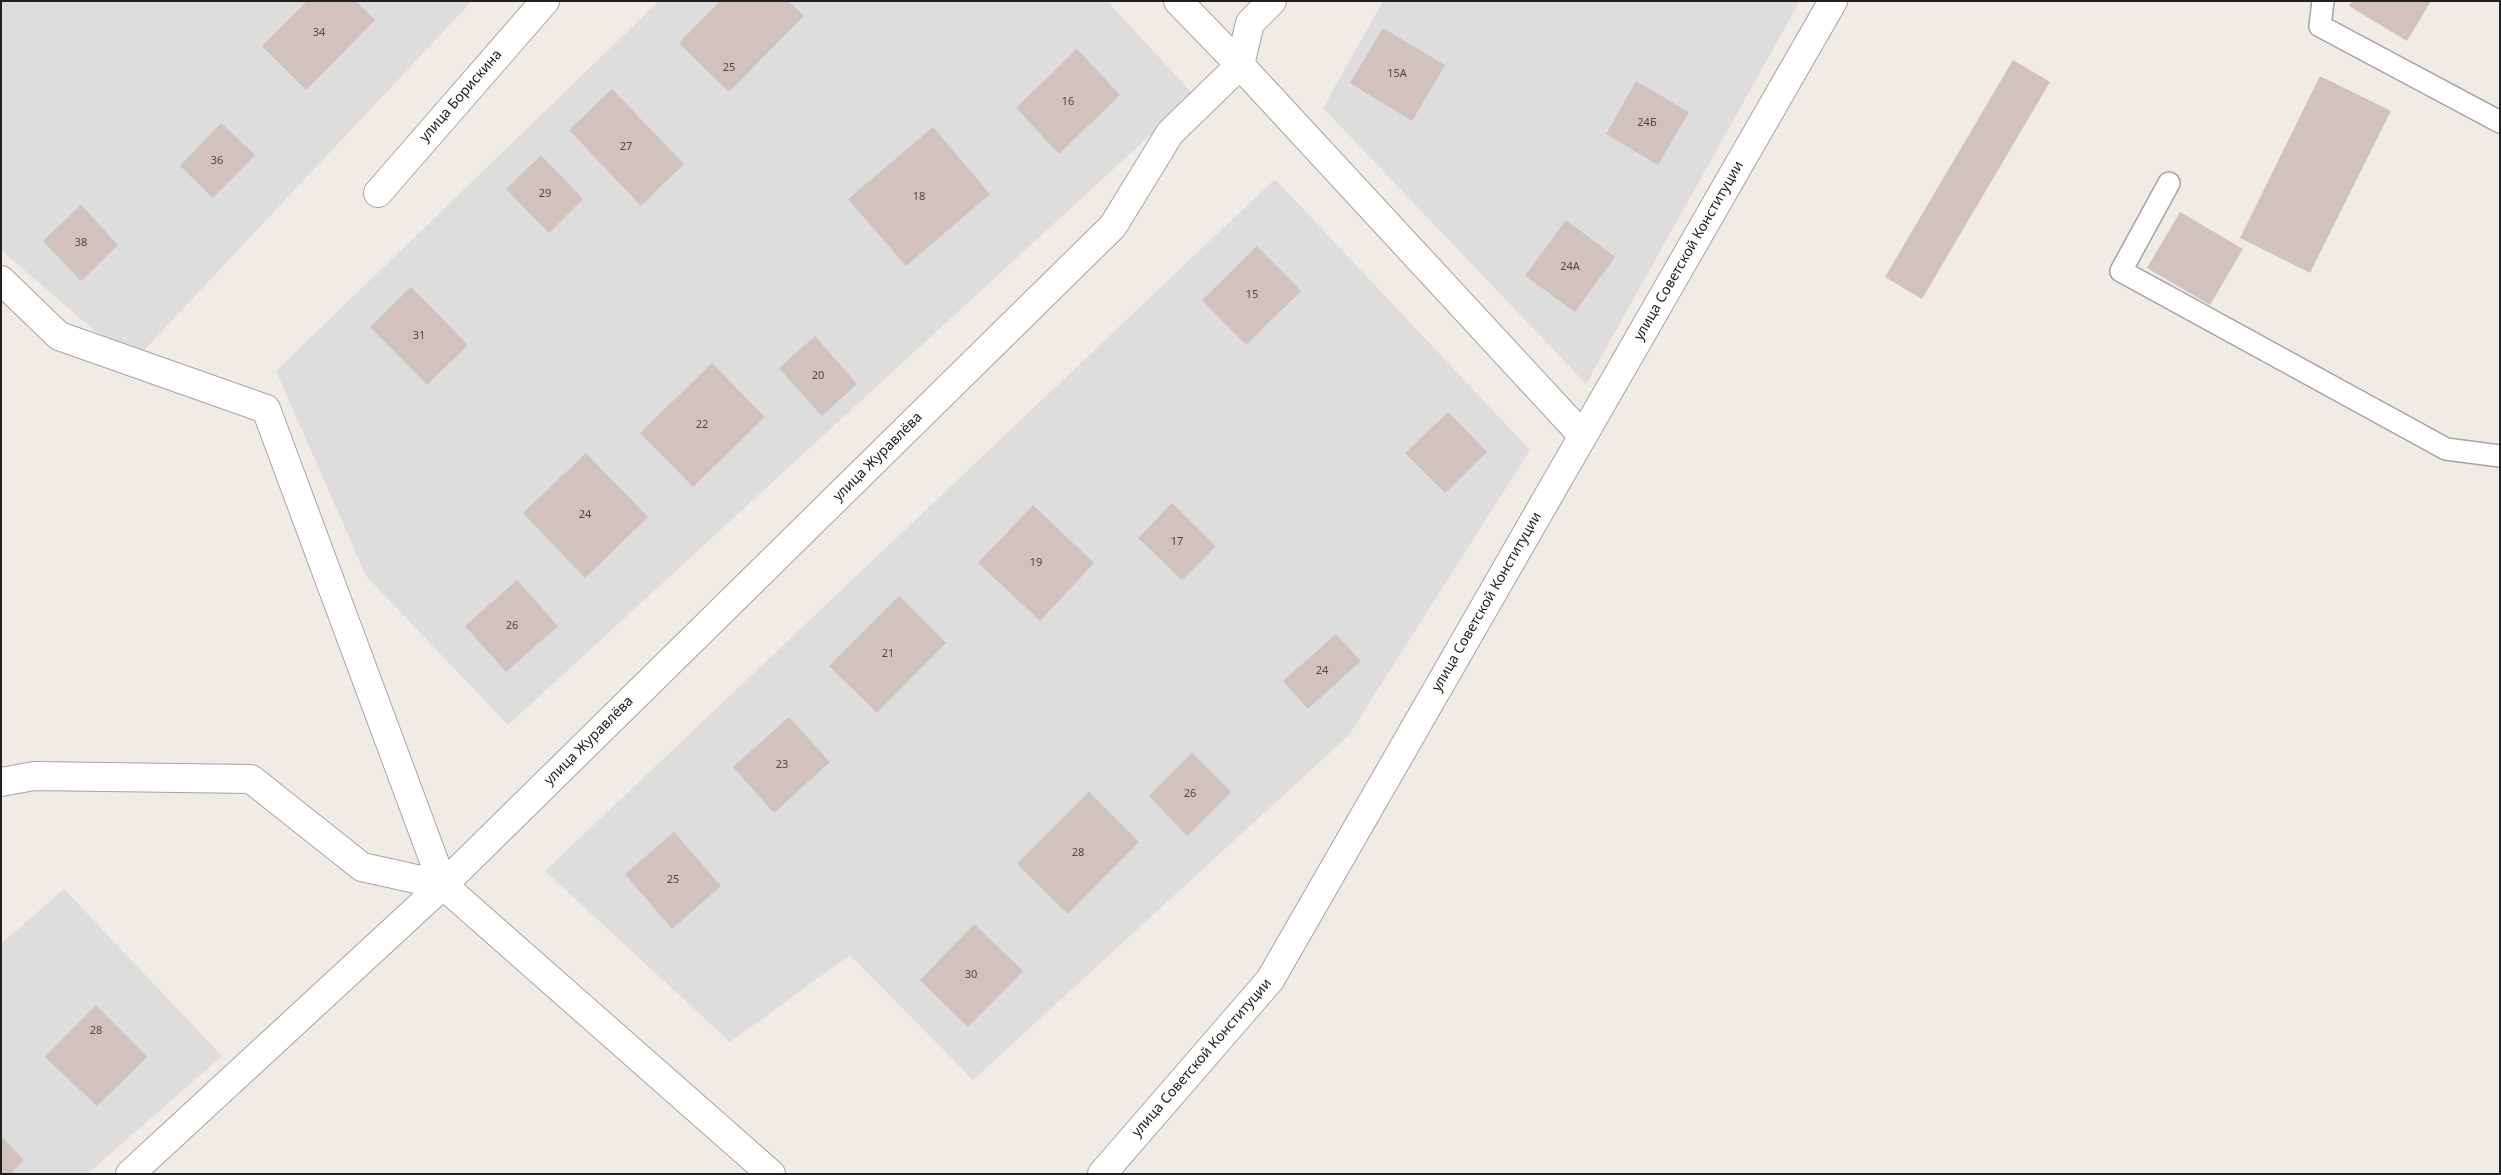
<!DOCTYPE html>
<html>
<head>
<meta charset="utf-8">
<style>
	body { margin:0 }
	#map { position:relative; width:2501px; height:1175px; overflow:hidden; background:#f1ebe6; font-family:"Noto Sans",sans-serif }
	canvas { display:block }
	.frame { position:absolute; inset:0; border:2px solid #202020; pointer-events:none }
</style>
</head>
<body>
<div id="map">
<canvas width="2501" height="1175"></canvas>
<div class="frame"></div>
</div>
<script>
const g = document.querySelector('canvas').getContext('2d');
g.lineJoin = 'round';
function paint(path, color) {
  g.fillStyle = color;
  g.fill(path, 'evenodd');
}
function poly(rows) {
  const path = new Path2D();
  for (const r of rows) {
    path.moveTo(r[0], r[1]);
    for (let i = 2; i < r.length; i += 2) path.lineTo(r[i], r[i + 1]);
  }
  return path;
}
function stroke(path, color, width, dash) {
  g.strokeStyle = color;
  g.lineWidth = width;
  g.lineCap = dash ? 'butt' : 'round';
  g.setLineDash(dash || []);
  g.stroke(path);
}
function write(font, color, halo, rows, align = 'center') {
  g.font = font + ' "Noto Sans",sans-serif';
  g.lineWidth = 4;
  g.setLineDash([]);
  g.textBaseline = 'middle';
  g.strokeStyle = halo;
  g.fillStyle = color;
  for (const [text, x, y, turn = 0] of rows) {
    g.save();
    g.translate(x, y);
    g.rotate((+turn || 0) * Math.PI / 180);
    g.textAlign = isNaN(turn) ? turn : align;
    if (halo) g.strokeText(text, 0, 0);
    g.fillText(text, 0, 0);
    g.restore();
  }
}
const residential = poly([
	[1,1,472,1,132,363,1,250],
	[659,1,1107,1,1194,95,508,725,366,576,276,371],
	[1383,1,1800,1,1586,384,1323,108],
	[1275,179,1530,450,1349,735,973,1080,850,955,730,1042,545,871],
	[64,889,222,1056,87,1174,1,1174,1,944]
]);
const building = poly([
	[307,1,356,1,375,20,306,90,262,46],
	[720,1,788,1,804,16,729,92,679,43],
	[2352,1,2431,1,2407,41,2349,6],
	[1383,28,1445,65,1412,121,1350,83],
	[1077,49,1120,95,1059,154,1016,108],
	[2013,60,2050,82,1922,299,1885,277],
	[2320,76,2391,111,2310,273,2240,238],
	[1636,81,1689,112,1658,165,1606,134],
	[612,89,684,164,641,206,569,130],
	[221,123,255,155,213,198,180,166],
	[933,127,990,194,906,266,848,199],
	[541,155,583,199,549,233,506,189],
	[81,205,118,245,81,281,43,241],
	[2180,212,2243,249,2210,305,2147,268],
	[1566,220,1615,257,1575,312,1525,276],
	[1257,246,1301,291,1246,345,1202,300],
	[411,287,468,345,427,385,370,327],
	[815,336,857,384,822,416,779,368],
	[712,363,765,417,693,487,640,433],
	[1448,412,1487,452,1445,493,1405,453],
	[586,453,648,517,585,578,523,513],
	[1172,503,1216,546,1182,580,1138,538],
	[1033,505,1094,563,1040,621,978,563],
	[517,580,558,626,506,672,465,626],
	[899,596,946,643,877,713,829,666],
	[1336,634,1361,661,1308,709,1283,681],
	[789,717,830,762,774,813,733,767],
	[1192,753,1231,792,1187,836,1149,796],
	[1089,792,1139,842,1068,914,1017,864],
	[674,832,721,886,672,929,625,874],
	[974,924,1023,971,968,1027,920,980],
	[96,1005,147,1057,97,1106,45,1057],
	[1,1136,24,1160,10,1174,1,1174]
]);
const lane = poly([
	[2323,1,2320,26,2500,122],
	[2169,183,2121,271,2446,449,2500,456]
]);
const street = poly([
	[1178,1,1240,65,1583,436],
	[378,193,545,1],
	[1,280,59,336,266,409,443,885,771,1174],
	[1,782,34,776,251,779,362,867,443,885],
	[130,1174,443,885,1113,226,1170,133,1240,65,1250,23,1272,1],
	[1102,1174,1270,980,1833,1]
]);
const numberNames = [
	["34",319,33],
	["25",729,68],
	["15А",1397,74],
	["16",1068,102],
	["24Б",1647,123],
	["27",626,147],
	["36",217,161],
	["29",545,194],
	["18",919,197],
	["38",81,243],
	["24А",1570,267],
	["15",1252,295],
	["31",419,336],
	["20",818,376],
	["22",702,425],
	["24",585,515],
	["17",1177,542],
	["19",1036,563],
	["26",512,626],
	["21",888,654],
	["24",1322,671],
	["23",782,765],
	["26",1190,794],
	["28",1078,853],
	["25",673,880],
	["30",971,975],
	["28",96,1031]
];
const streetNames = [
	["улица Борискина",461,96,-49],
	["улица Советской Конституции",1689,251,-60],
	["улица Журавлёва",878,457,-45],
	["улица Советской Конституции",1487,602,-60],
	["улица Журавлёва",589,741,-45],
	["улица Советской Конституции",1202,1058,-49]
];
paint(residential, '#dedddd');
paint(building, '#d2c2be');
stroke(lane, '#a4a4a4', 24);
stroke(street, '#a4a4a4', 30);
stroke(lane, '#fff', 21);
stroke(street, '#fff', 28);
write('11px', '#4c4848', null, numberNames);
write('14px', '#202020', '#fff', streetNames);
</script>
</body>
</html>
